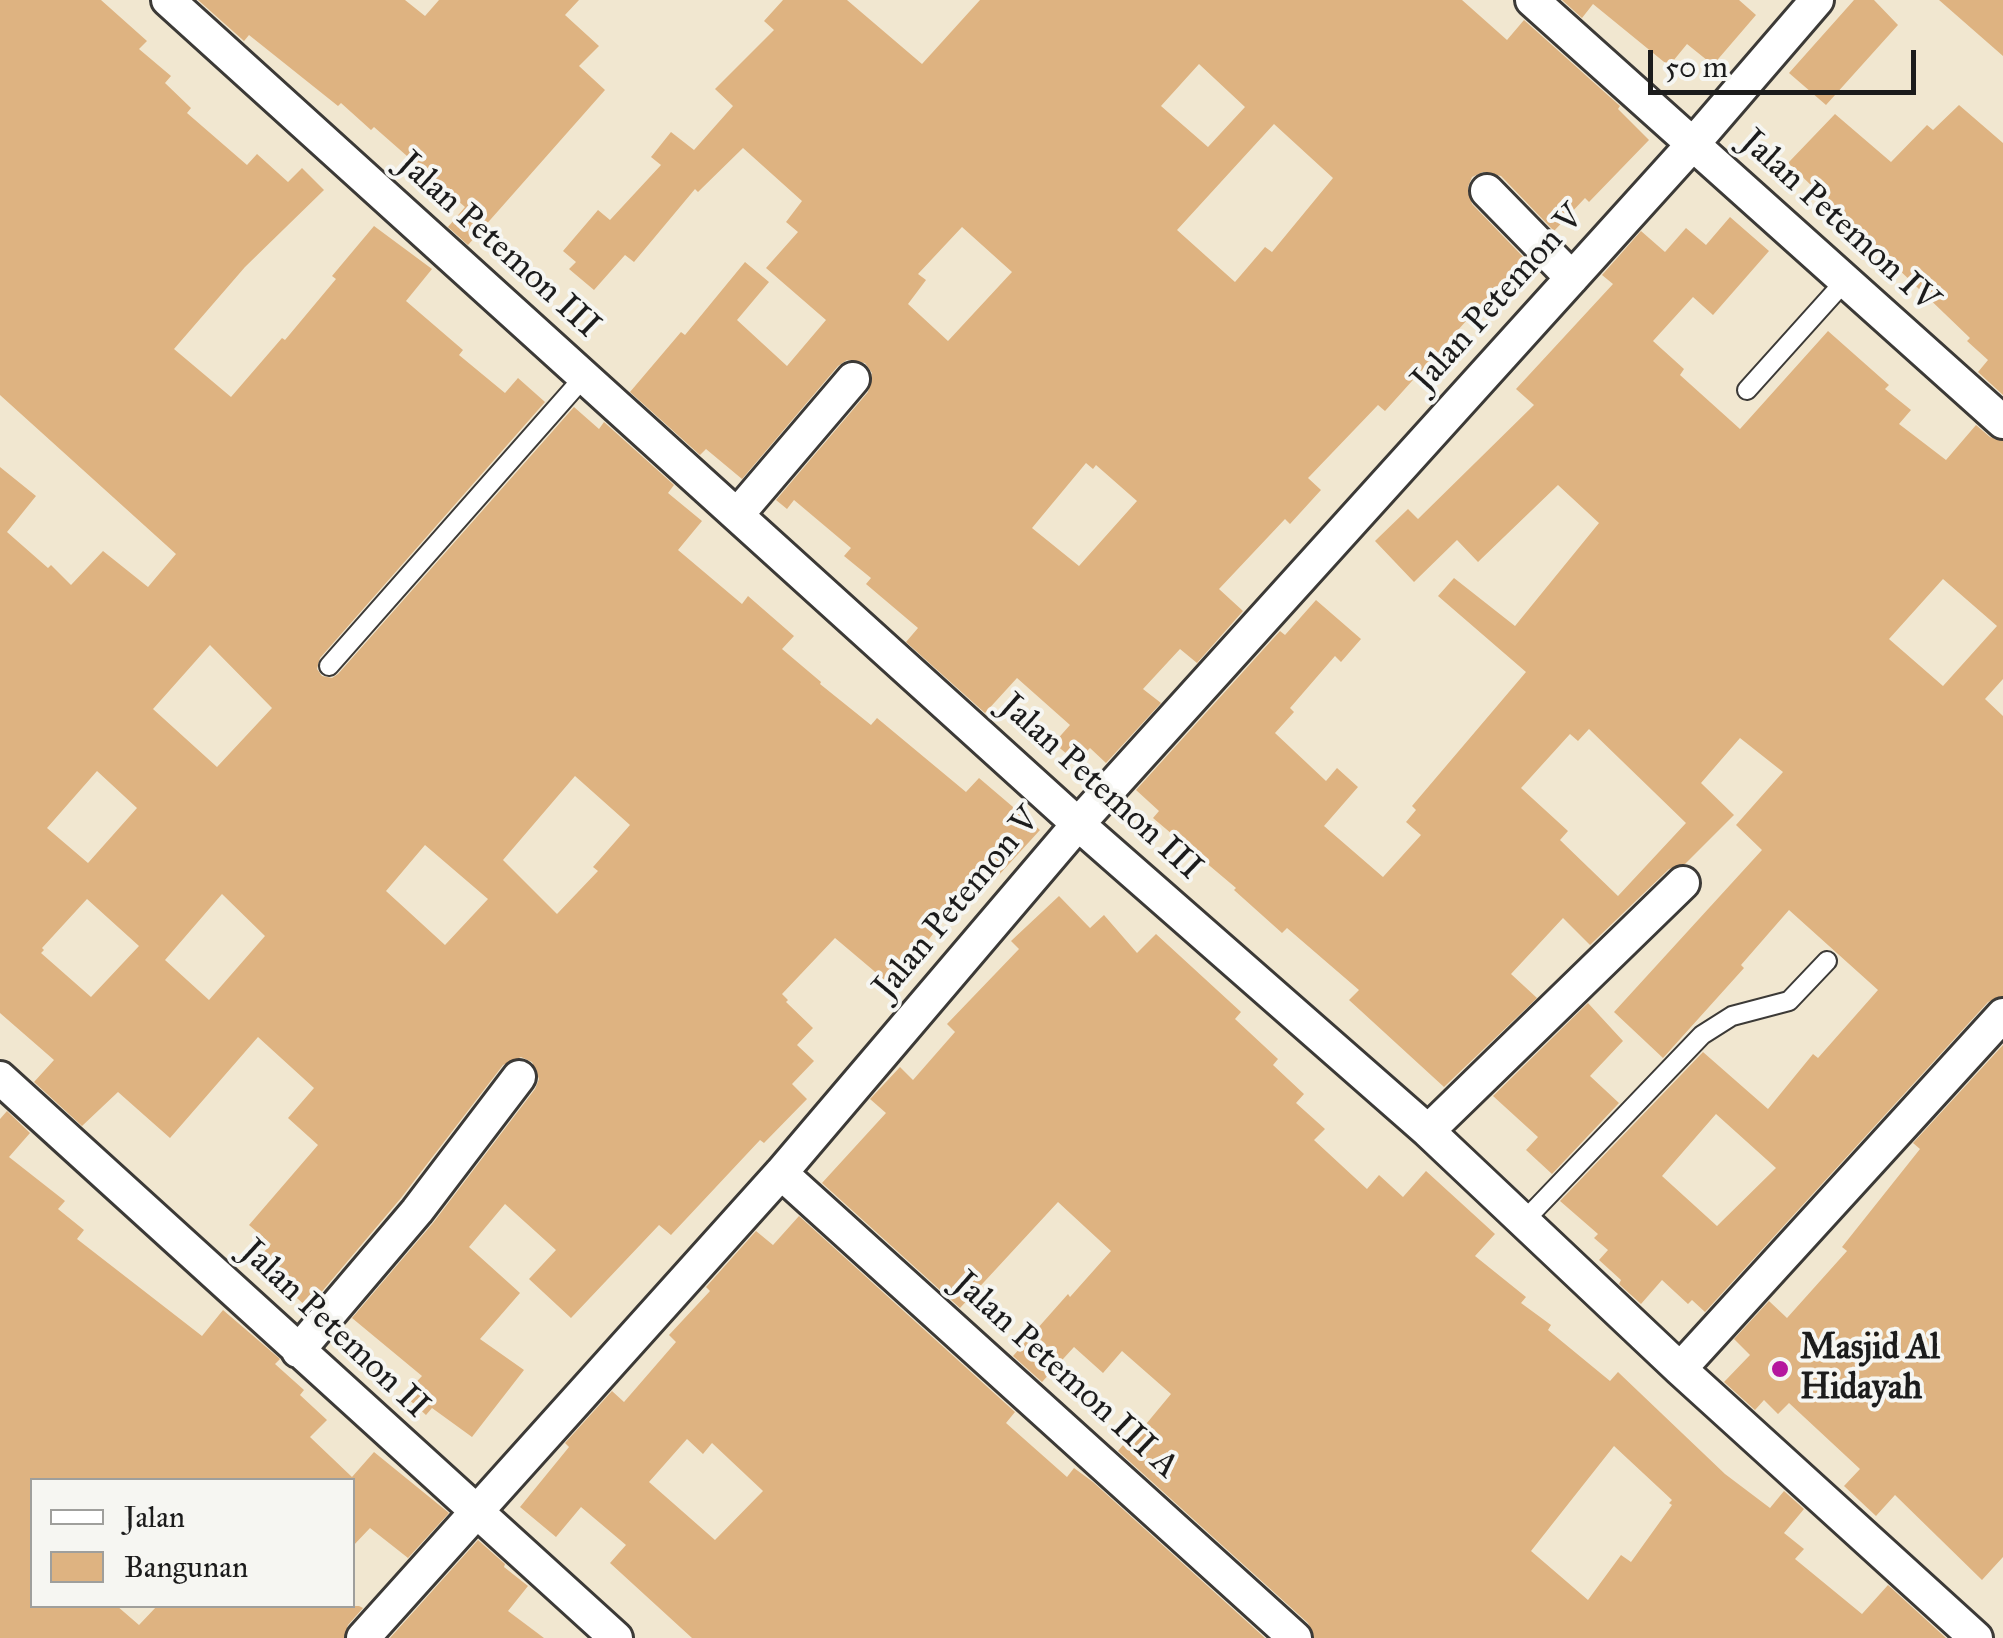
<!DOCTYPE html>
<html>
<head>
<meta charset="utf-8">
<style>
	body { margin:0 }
	#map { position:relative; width:2003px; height:1638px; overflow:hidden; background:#f1e7d0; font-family:"IM FELL Great Primer",serif }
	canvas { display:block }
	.legend { position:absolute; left:30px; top:1478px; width:325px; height:130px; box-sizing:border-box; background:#f6f6f2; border:2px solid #9f9f9c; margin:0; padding:12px 18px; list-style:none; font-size:30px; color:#1c1c1c }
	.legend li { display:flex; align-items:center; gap:20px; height:50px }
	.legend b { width:50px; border:2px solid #9f9f9c }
	.scale { position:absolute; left:1648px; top:50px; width:268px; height:45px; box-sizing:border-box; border:5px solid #1c1c1c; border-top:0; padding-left:12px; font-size:30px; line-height:35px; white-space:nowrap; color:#1c1c1c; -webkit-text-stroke:8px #f6f6f2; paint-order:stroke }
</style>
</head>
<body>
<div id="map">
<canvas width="2003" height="1638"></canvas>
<ul class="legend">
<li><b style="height:12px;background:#fff"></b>Jalan</li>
<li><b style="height:28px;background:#deb381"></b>Bangunan</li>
</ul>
<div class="scale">50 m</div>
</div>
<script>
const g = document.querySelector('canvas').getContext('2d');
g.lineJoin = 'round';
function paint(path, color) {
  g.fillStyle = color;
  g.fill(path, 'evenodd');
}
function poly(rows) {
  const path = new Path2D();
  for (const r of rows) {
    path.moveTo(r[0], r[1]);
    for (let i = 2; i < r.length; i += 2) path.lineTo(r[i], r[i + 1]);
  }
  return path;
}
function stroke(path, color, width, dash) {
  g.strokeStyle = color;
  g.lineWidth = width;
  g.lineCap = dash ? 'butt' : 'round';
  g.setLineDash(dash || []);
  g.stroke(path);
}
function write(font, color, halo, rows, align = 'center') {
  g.font = font + ' "IM FELL Great Primer",serif';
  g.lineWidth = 8;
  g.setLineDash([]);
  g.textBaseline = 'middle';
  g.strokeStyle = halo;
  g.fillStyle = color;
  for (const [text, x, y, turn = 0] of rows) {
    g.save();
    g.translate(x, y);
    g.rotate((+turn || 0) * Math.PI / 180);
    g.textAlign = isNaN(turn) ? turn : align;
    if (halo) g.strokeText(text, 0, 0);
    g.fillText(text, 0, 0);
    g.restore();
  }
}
const building = poly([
	[0,0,101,0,147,41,139,49,171,76,165,83,191,108,187,113,247,165,257,154,288,182,302,168,324,190,245,267,174,349,231,397,282,338,285,340,336,279,332,276,374,226,432,269,406,301,463,350,459,355,505,393,518,378,545,402,320,658,317,669,322,676,332,678,338,674,574,407,599,429,604,422,674,485,668,493,702,521,678,550,742,604,748,596,794,636,782,649,821,682,820,684,871,725,877,718,966,792,979,778,1040,830,977,899,966,890,893,987,835,938,782,994,788,1000,786,1002,813,1028,797,1045,814,1061,792,1084,807,1099,764,1143,760,1140,671,1235,659,1225,571,1318,529,1279,556,1250,505,1204,469,1247,520,1293,480,1339,524,1370,472,1437,432,1408,426,1415,404,1395,422,1376,352,1318,433,1223,535,1089,539,1079,532,1062,521,1057,503,1065,401,1198,308,1308,256,1261,271,1244,249,1225,318,1145,288,1118,314,1088,258,1037,170,1138,118,1092,82,1126,34,1082,54,1060,0,1013,0,467,36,496,7,532,48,568,51,565,71,585,103,551,148,587,176,554,0,395],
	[210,645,272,708,217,767,153,709],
	[97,771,137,808,88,863,47,828],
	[575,776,630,825,593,867,598,871,557,914,503,860],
	[425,845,488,899,445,945,386,891],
	[222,894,265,936,209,1000,165,960],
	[87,899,139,946,91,997,41,953,44,950,42,948],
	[198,0,405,0,425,16,439,0,579,0,565,15,599,46,579,66,605,90,468,245,448,227,465,207,374,127,371,130,341,103,338,106,249,35,244,41],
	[783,0,847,0,922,64,980,0,1462,0,1507,40,1524,20,1620,106,1618,109,1649,140,1589,202,1585,198,1554,231,1501,176,1483,172,1472,177,1468,187,1472,204,1531,265,1511,287,1503,280,1385,411,1378,405,1308,478,1321,490,1290,524,1285,519,1219,589,1243,611,1197,663,1180,649,1143,689,1161,703,1106,763,1090,748,1076,762,1054,743,1070,725,1017,678,985,713,906,642,918,628,866,584,871,578,844,556,851,548,794,500,787,509,776,500,868,392,872,373,865,363,847,360,838,366,742,479,706,449,700,455,630,392,681,332,685,335,745,262,769,282,737,320,787,366,826,320,766,268,798,232,786,222,802,201,743,148,698,192,695,189,634,262,625,255,594,290,569,269,576,262,563,251,598,210,610,220,661,165,651,157,671,132,694,150,733,106,715,89,774,30,764,21],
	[1199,64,1245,107,1208,147,1161,106],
	[1274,124,1333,178,1272,252,1265,247,1235,282,1177,230],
	[962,227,1012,272,948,341,908,304,926,280,918,274],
	[1086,463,1093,469,1096,465,1137,501,1079,566,1032,528],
	[1562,0,1739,0,1756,15,1713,65,1687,44,1669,66,1593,4,1582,18],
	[1854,0,1874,0,1898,25,1826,105,1789,73],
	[1939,0,2003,0,2003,56],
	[1959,105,2003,143,2003,395,1978,372,1988,360,1967,341,1970,338,1788,163,1835,114,1891,162,1927,125,1933,130],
	[1730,217,1769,251,1713,315,1693,297,1653,341,1684,369,1680,375,1740,429,1828,331,1889,385,1885,389,1911,410,1899,424,1946,460,1976,425,1990,437,2003,441,2003,679,1985,699,2003,716,2003,996,1988,1002,1705,1312,1692,1300,1688,1304,1662,1280,1641,1304,1619,1284,1621,1280,1599,1260,1608,1250,1594,1238,1598,1234,1560,1201,1703,1052,1768,1109,1813,1054,1818,1058,1878,990,1789,910,1741,965,1744,968,1663,1058,1614,1012,1762,850,1736,825,1783,772,1740,738,1701,783,1734,815,1685,864,1669,869,1590,945,1563,918,1511,974,1537,998,1444,1087,1349,1000,1359,990,1287,928,1282,933,1234,890,1236,888,1153,818,1159,811,1136,790,1280,631,1285,635,1316,600,1361,639,1341,662,1335,656,1290,708,1294,712,1275,733,1326,781,1337,768,1358,787,1324,826,1383,877,1421,835,1406,822,1416,810,1412,806,1526,672,1438,596,1454,578,1515,626,1599,523,1558,485,1478,562,1457,540,1414,582,1375,541,1408,509,1418,519,1534,405,1516,389,1613,284,1602,275,1641,231,1665,252,1686,228,1706,245],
	[1943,579,1997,626,1943,686,1889,639],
	[1589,729,1686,823,1618,896,1560,840,1568,831,1521,788,1570,734,1578,741],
	[1716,1114,1776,1168,1717,1226,1662,1176],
	[1059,896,1090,928,1104,915,1137,953,1156,934,1241,1012,1235,1019,1278,1059,1273,1065,1304,1094,1296,1103,1325,1129,1314,1140,1367,1189,1379,1175,1403,1197,1426,1171,1495,1234,1475,1256,1526,1297,1521,1303,1551,1325,1548,1330,1610,1381,1618,1372,1725,1474,1770,1508,1784,1491,1804,1509,1784,1533,1804,1549,1795,1559,1862,1614,1888,1585,1946,1638,1314,1638,1308,1623,1118,1451,1134,1432,1137,1435,1171,1394,1122,1351,1103,1373,1074,1347,1042,1382,1013,1356,1068,1294,1070,1297,1111,1251,1058,1202,960,1308,822,1183,886,1113,870,1099,900,1067,913,1080,955,1032,947,1024,1019,949,1011,941],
	[1614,1446,1672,1500,1669,1503,1672,1505,1631,1562,1621,1555,1588,1600,1531,1551],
	[1588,1003,1623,1041,1590,1076,1619,1103,1552,1174,1526,1150,1538,1137,1493,1096],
	[2003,1045,2003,1557,1982,1580,1895,1495,1876,1516,1844,1486,1860,1469,1789,1403,1778,1414,1764,1400,1755,1410,1724,1382,1750,1355,1734,1339,1769,1301,1787,1318,1847,1251,1842,1247,1920,1149,1913,1143],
	[7,1111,30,1133,9,1157,65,1201,58,1209,84,1230,77,1239,202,1336,223,1310,280,1359,275,1364,304,1390,300,1395,327,1420,310,1437,352,1477,374,1452,449,1513,408,1558,370,1528,352,1547,352,1480,32,1480,32,1606,117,1606,139,1625,157,1606,359,1606,363,1608,348,1625,344,1638,0,1638,0,1119],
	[799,1216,1015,1412,1006,1423,1067,1477,1074,1468,1093,1482,1265,1638,692,1638,610,1563,626,1545,581,1507,556,1537,520,1507,569,1447,565,1443,612,1391,624,1402,676,1342,669,1335,710,1291,706,1287,756,1231,773,1245],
	[687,1439,703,1454,712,1443,763,1491,715,1540,649,1482],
	[478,1540,505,1564,504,1567,528,1586,508,1611,544,1638,390,1638]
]);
const service = poly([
	[1747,390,1845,281],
	[329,666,583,378],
	[1522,1223,1702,1035,1732,1016,1789,1001,1827,961]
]);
const minor = poly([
	[168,0,1078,824,1428,1131,1680,1369,1976,1638],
	[1532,0,2003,422],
	[1487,191,1572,278],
	[737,515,853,379],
	[0,1078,616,1638],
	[1428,1131,1683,883],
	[781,1173,1295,1638],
	[298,1351,417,1211,519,1077],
	[1680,1369,2003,1015],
	[363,1638,781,1173,1078,824,1693,144,1817,0]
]);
const markers = [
	[1780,1369,10,"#b5179e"]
];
const streetNames = [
	["Jalan Petemon IV",1839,222,42],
	["Jalan Petemon III",498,246,42],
	["Jalan Petemon V",1499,299,-48],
	["Jalan Petemon III",1100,788,42],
	["Jalan Petemon V",958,904,-50],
	["Jalan Petemon II",334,1330,43],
	["Jalan Petemon III A",1065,1376,42]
];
const poiNames = [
	["Masjid Al",1800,1349],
	["Hidayah",1800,1389]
];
paint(building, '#deb381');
stroke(service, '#3c3a37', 22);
stroke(minor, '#3c3a37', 38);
stroke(service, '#fff', 18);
stroke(minor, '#fff', 32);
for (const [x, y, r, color] of markers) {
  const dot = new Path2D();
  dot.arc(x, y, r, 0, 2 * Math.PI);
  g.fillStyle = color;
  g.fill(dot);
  stroke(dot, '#f6f6f2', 4);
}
write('35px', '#1c1c1c', '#f6f6f2', streetNames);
write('bold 35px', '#1c1c1c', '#f6f6f2', poiNames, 'left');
</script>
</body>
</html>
